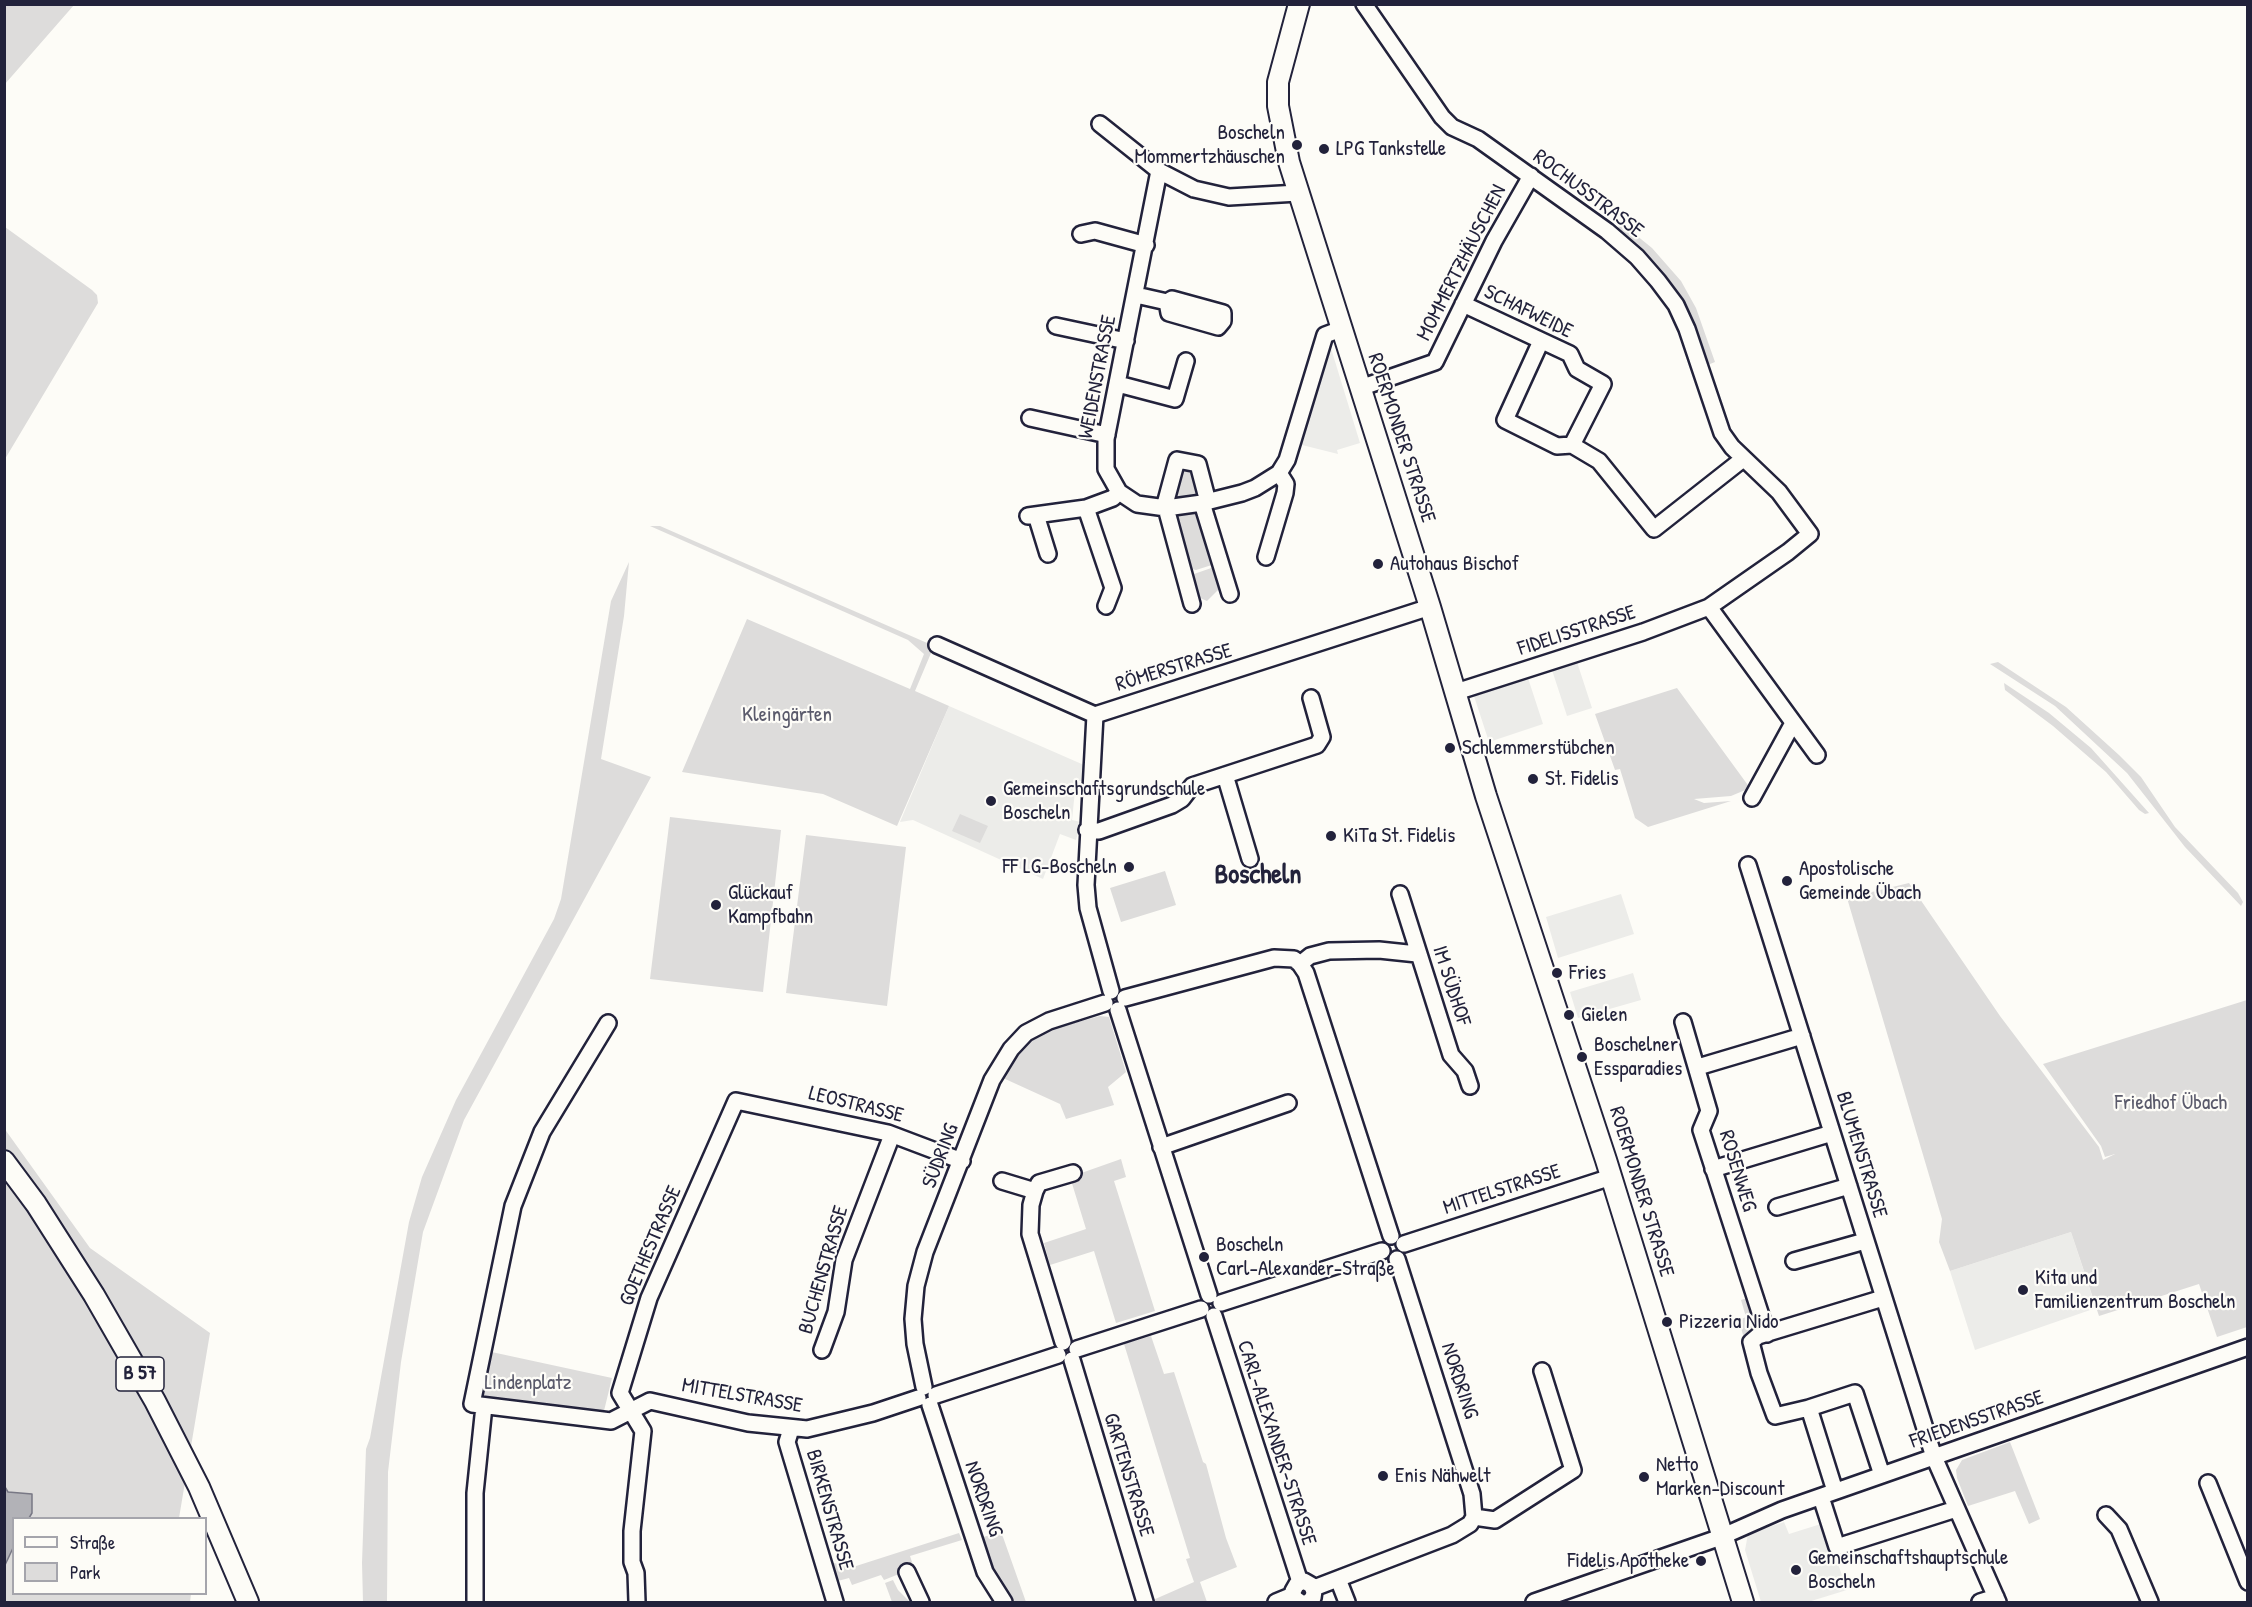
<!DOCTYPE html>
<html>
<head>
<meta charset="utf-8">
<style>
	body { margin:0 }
	#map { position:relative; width:2252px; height:1607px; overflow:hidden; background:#fdfcf7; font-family:"Patrick Hand",sans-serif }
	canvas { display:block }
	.frame { position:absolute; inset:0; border:6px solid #22223b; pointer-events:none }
	.legend { position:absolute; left:12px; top:1517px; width:195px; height:78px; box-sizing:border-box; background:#fdfcf7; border:2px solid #a5a5ac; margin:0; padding:8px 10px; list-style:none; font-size:18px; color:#22223b }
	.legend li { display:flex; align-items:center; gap:12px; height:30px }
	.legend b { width:30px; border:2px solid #a5a5ac }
</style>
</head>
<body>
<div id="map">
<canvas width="2252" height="1607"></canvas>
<div class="frame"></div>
<ul class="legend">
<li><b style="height:8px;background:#fdfcf7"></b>Straße</li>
<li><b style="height:16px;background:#dddcdb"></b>Park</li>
</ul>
</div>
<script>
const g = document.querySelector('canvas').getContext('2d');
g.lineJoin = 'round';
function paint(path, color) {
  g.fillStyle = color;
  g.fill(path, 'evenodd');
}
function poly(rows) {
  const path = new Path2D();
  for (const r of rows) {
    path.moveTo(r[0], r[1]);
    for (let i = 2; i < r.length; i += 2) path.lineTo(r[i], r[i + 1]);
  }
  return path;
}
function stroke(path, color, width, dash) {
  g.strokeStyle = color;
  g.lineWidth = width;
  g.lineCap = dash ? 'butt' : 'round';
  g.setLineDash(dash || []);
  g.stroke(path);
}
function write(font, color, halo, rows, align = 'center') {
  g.font = font + ' "Patrick Hand",sans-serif';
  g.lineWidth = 4.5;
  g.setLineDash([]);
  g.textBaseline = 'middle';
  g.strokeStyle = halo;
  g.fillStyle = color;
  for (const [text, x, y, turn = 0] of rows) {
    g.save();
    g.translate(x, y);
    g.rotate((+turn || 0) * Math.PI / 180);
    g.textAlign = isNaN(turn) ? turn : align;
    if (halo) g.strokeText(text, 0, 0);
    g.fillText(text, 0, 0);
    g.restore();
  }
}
const built = poly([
	[1330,345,1360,443,1337,450,1338,454,1298,444,1327,347],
	[1577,662,1592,708,1567,716,1552,670],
	[1528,678,1543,724,1489,742,1474,696],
	[949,706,1084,765,1083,781,1076,781,1072,820,1081,822,1076,840,1060,834,1043,879,913,820,900,822],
	[1621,894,1634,934,1558,958,1546,917],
	[1633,973,1641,1000,1578,1018,1570,992],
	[2071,1232,2096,1308,1975,1350,1950,1271],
	[1784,1522,1789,1534,1824,1523,1847,1590,1808,1602,1761,1602,1745,1550,1748,1534]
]);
const green = poly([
	[4,5,74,5,5,84,4,84],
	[1620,222,1652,248,1681,281,1696,308,1715,362,1705,366,1696,337,1617,232],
	[5,227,92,290,97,295,98,303,5,459],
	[1180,469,1197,474,1202,493,1174,498,1175,504,1172,500],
	[1200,511,1215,564,1196,570,1188,568,1171,517],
	[650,526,660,526,934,646,915,691,949,706,897,826,823,794,682,772,747,619,910,689,924,654,908,640],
	[629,562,624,616,601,759,651,777,464,1120,423,1232,401,1362,388,1472,387,1602,363,1602,362,1563,366,1449,370,1438,409,1222,422,1177,456,1100,554,919,561,899,611,601],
	[1217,566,1223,585,1207,601,1191,594,1188,586,1196,583,1194,574],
	[1998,662,2066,707,2119,755,2141,777,2175,827,2238,893,2243,902,2241,906,2185,847,2127,773,2055,706,1990,664],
	[2004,683,2049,713,2091,748,2149,813,2145,814,2139,810,2106,772,2053,726,2005,690],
	[1677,688,1750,788,1731,796,1694,799,1704,803,1731,801,1648,827,1635,818,1620,769,1615,770,1595,714],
	[960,814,988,826,980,843,952,831],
	[670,817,781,830,763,992,650,979],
	[806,835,906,847,887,1006,786,993],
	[1165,871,1176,905,1121,922,1110,888],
	[1909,883,2000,1016,2099,1147,2103,1160,2115,1154,2105,1157,2101,1146,2043,1064,2247,1000,2247,1327,2217,1337,2199,1284,2099,1316,2071,1232,1950,1271,1939,1242,1942,1219,1847,898],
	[1100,1016,1109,1017,1126,1072,1108,1087,1114,1105,1066,1119,1060,1104,1003,1078,1024,1045,1052,1029],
	[4,1128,90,1248,210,1333,179,1518,14,1518,14,1594,191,1594,190,1602,5,1602],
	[1121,1159,1126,1177,1114,1181,1155,1311,1116,1323,1094,1251,1050,1265,1044,1243,1086,1229,1070,1177],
	[1747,1298,1754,1303,1762,1329,1743,1335,1739,1320,1746,1317,1741,1300],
	[1151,1336,1164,1374,1174,1372,1203,1462,1206,1464,1226,1538,1237,1567,1200,1582,1207,1602,1154,1602,1153,1600,1194,1582,1186,1559,1190,1558,1124,1344],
	[487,1351,612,1378,603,1415,550,1409,550,1405,539,1404,538,1407,494,1402,486,1398,481,1392],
	[2010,1442,2040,1519,2029,1524,2015,1491,1968,1506,1957,1478,1956,1470,1962,1460],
	[1000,1532,1003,1537,1026,1602,1011,1602,996,1579,983,1549,980,1538],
	[959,1533,962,1540,910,1556,914,1568,884,1580,881,1575,852,1585,849,1578,834,1582,829,1562,853,1567],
	[893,1580,898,1590,910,1602,892,1602,885,1583]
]);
const water = poly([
	[5,1487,8,1492,32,1494,32,1513,29,1518,14,1518,13,1548,5,1565,5,1487]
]);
const minor = poly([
	[1364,4,1442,117,1452,127,1478,139,1607,231,1637,257,1658,281,1676,305,1687,329,1722,433,1732,447,1779,492,1810,534,1788,552,1709,607,1643,632,1456,692],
	[1100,124,1159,171,1194,189,1229,197,1298,193],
	[1159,171,1106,439,1106,469,1119,492,1137,504,1166,508,1202,503,1242,493,1255,488,1279,473,1287,460,1325,335,1341,329],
	[1081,234,1095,231,1146,245],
	[1136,295,1167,302,1169,313,1218,327,1223,321,1223,313,1172,299,1167,302],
	[1463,304,1570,354,1577,369,1603,384,1572,445],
	[1056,326,1126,341],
	[1541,341,1505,420,1557,446,1572,445,1599,461,1654,529,1743,459],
	[1118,384,1175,399,1186,361],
	[1360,388,1435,362,1494,241,1531,176],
	[1030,418,1107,435],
	[1202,503,1230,594],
	[1086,508,1113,588,1106,606],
	[1164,508,1177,460,1198,464,1208,502],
	[1166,508,1192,604],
	[1036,515,1048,554],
	[1028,516,1086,508,1113,498,1119,492],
	[1266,557,1285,493,1286,484,1279,473],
	[1709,607,1817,755],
	[937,645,1095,715,1430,607],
	[1095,715,1086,885,1088,908,1111,991],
	[1225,775,1250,859],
	[1752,798,1793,723],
	[1087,830,1099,831,1172,805,1182,799,1192,786,1317,745,1322,737,1311,698],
	[1748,865,1934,1457,1998,1602],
	[1400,894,1451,1055,1465,1071,1470,1086],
	[1300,964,1310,956,1329,951,1379,950,1417,954],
	[1125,998,1274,958,1294,959,1300,964,1306,973,1391,1236],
	[1118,1010,1209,1295],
	[1683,1022,1709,1111,1701,1130,1767,1334],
	[608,1023,542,1132,513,1206,472,1404,611,1421,650,1401,748,1423,807,1429,873,1413,918,1398],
	[1698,1067,1802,1036],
	[1161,1147,1288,1103],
	[1713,1169,1832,1133],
	[1002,1181,1035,1191,1031,1205,1030,1234,1063,1342],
	[1035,1191,1039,1183,1073,1173],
	[1777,1207,1849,1186],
	[1404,1244,1611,1177],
	[1794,1261,1865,1241],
	[1221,1303,1382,1251],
	[1214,1316,1300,1582],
	[1077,1349,1201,1309],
	[822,1350,836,1312,844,1260,892,1135],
	[1072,1360,1145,1602],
	[924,1387,915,1344,913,1319,916,1286,925,1252,992,1080,1011,1049,1026,1033,1049,1021,1105,1003],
	[936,1395,1058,1355],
	[930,1405,985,1572,1004,1602],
	[1809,1408,1855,1393,1882,1475],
	[791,1429,787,1442,835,1602],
	[2208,1483,2248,1582],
	[1835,1491,1809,1408,1775,1416,1759,1373,1751,1342,1758,1336,1883,1298],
	[1821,1497,1837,1547,1956,1509],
	[2106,1515,2119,1529,2150,1602],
	[1474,1517,1495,1520,1573,1470,1542,1371],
	[907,1572,921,1602],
	[1338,1579,1347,1602],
	[1314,1588,1452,1535,1470,1524,1474,1517,1472,1494,1397,1259],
	[475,1602,475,1493,484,1406],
	[637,1602,636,1573,632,1562,632,1531,643,1431,620,1393,649,1298,736,1101,888,1133,962,1161],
	[1276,1602,1293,1595],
	[1300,1602,1294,1598,1293,1591,1297,1584,1304,1581,1311,1585,1314,1591,1313,1598,1308,1602],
	[1534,1602,1721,1537,1782,1510,2248,1347],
	[1980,1602,1996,1597]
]);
const major = poly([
	[1299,4,1278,82,1278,106,1289,162,1430,607,1486,796,1606,1160,1743,1602],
	[4,1161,36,1204,94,1295,155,1401,199,1487,248,1602]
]);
const markers = [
	[1297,145,6,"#22223b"],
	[1324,149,6,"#22223b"],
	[1378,564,6,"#22223b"],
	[1450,748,6,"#22223b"],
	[1533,779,6,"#22223b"],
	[991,801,6,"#22223b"],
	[1331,836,6,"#22223b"],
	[1129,867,6,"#22223b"],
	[1787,881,6,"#22223b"],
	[716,905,6,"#22223b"],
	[1557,973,6,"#22223b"],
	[1569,1015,6,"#22223b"],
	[1582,1057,6,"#22223b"],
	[1204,1257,6,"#22223b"],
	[2023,1290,6,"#22223b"],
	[1667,1322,6,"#22223b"],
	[1383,1476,6,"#22223b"],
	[1644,1477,6,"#22223b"],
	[1701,1561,6,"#22223b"],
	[1796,1570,6,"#22223b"]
];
const shields = [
	[140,1374,48]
];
const shieldNames = [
	["B 57",140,1374]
];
const poiNames = [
	["Boscheln",1285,133,"right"],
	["Mommertzhäuschen",1285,157,"right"],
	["LPG Tankstelle",1336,149],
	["Autohaus Bischof",1390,564],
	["Schlemmerstübchen",1462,748],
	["St. Fidelis",1545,779],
	["Gemeinschaftsgrundschule",1003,789],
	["Boscheln",1003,813],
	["KiTa St. Fidelis",1343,836],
	["FF LG-Boscheln",1117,867,"right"],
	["Apostolische",1799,869],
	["Gemeinde Übach",1799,893],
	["Glückauf",728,893],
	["Kampfbahn",728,917],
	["Fries",1569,973],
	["Gielen",1581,1015],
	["Boschelner",1594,1045],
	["Essparadies",1594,1069],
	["Boscheln",1216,1245],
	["Carl-Alexander-Straße",1216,1269],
	["Kita und",2035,1278],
	["Familienzentrum Boscheln",2035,1302],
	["Pizzeria Nido",1679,1322],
	["Netto",1656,1465],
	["Marken-Discount",1656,1489],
	["Enis Nähwelt",1395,1476],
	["Gemeinschaftshauptschule",1808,1558],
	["Boscheln",1808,1582],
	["Fidelis Apotheke",1689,1561,"right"]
];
const streetNames = [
	["ROCHUSSTRASSE",1588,194,37],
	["MOMMERTZHÄUSCHEN",1462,263,-63],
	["SCHAFWEIDE",1528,312,26],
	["WEIDENSTRASSE",1098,377,-79],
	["ROERMONDER STRASSE",1401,438,72],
	["FIDELISSTRASSE",1577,631,-18],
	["RÖMERSTRASSE",1174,668,-17],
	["IM SÜDHOF",1451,986,72],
	["LEOSTRASSE",856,1105,14],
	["BLUMENSTRASSE",1861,1155,73],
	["SÜDRING",941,1156,-69],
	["ROSENWEG",1737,1171,73],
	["MITTELSTRASSE",1502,1190,-18],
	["ROERMONDER STRASSE",1641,1192,73],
	["GOETHESTRASSE",651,1246,-67],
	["BUCHENSTRASSE",824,1270,-74],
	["NORDRING",1459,1381,72],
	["MITTELSTRASSE",742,1396,10],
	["FRIEDENSSTRASSE",1977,1420,-19],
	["CARL-ALEXANDER-STRASSE",1276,1443,72],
	["GARTENSTRASSE",1128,1475,73],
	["NORDRING",983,1499,71],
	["BIRKENSTRASSE",829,1510,74]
];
const parkNames = [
	["Kleingärten",787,715],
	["Friedhof Übach",2171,1103],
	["Lindenplatz",528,1383]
];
const districtNames = [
	["Boscheln",1258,876]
];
paint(built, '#ecece9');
paint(green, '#dddcdb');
paint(water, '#b2b2b7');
stroke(water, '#787885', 1.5);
stroke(minor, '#22223b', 20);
stroke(major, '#22223b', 24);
stroke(minor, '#fdfcf7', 15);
stroke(major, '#fdfcf7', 20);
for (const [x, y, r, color] of markers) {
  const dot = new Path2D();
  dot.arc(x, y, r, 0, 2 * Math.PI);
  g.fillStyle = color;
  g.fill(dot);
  stroke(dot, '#fdfcf7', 2);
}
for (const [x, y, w] of shields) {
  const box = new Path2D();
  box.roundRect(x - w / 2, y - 17, w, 34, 4.5);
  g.fillStyle = '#fdfcf7';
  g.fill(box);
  stroke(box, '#22223b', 1.5);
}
write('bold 20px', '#22223b', null, shieldNames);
write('21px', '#22223b', '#fdfcf7', poiNames, 'left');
write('21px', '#22223b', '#fdfcf7', streetNames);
write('21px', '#5a5a6b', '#fdfcf7', parkNames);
write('bold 27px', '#22223b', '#fdfcf7', districtNames);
</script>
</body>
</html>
